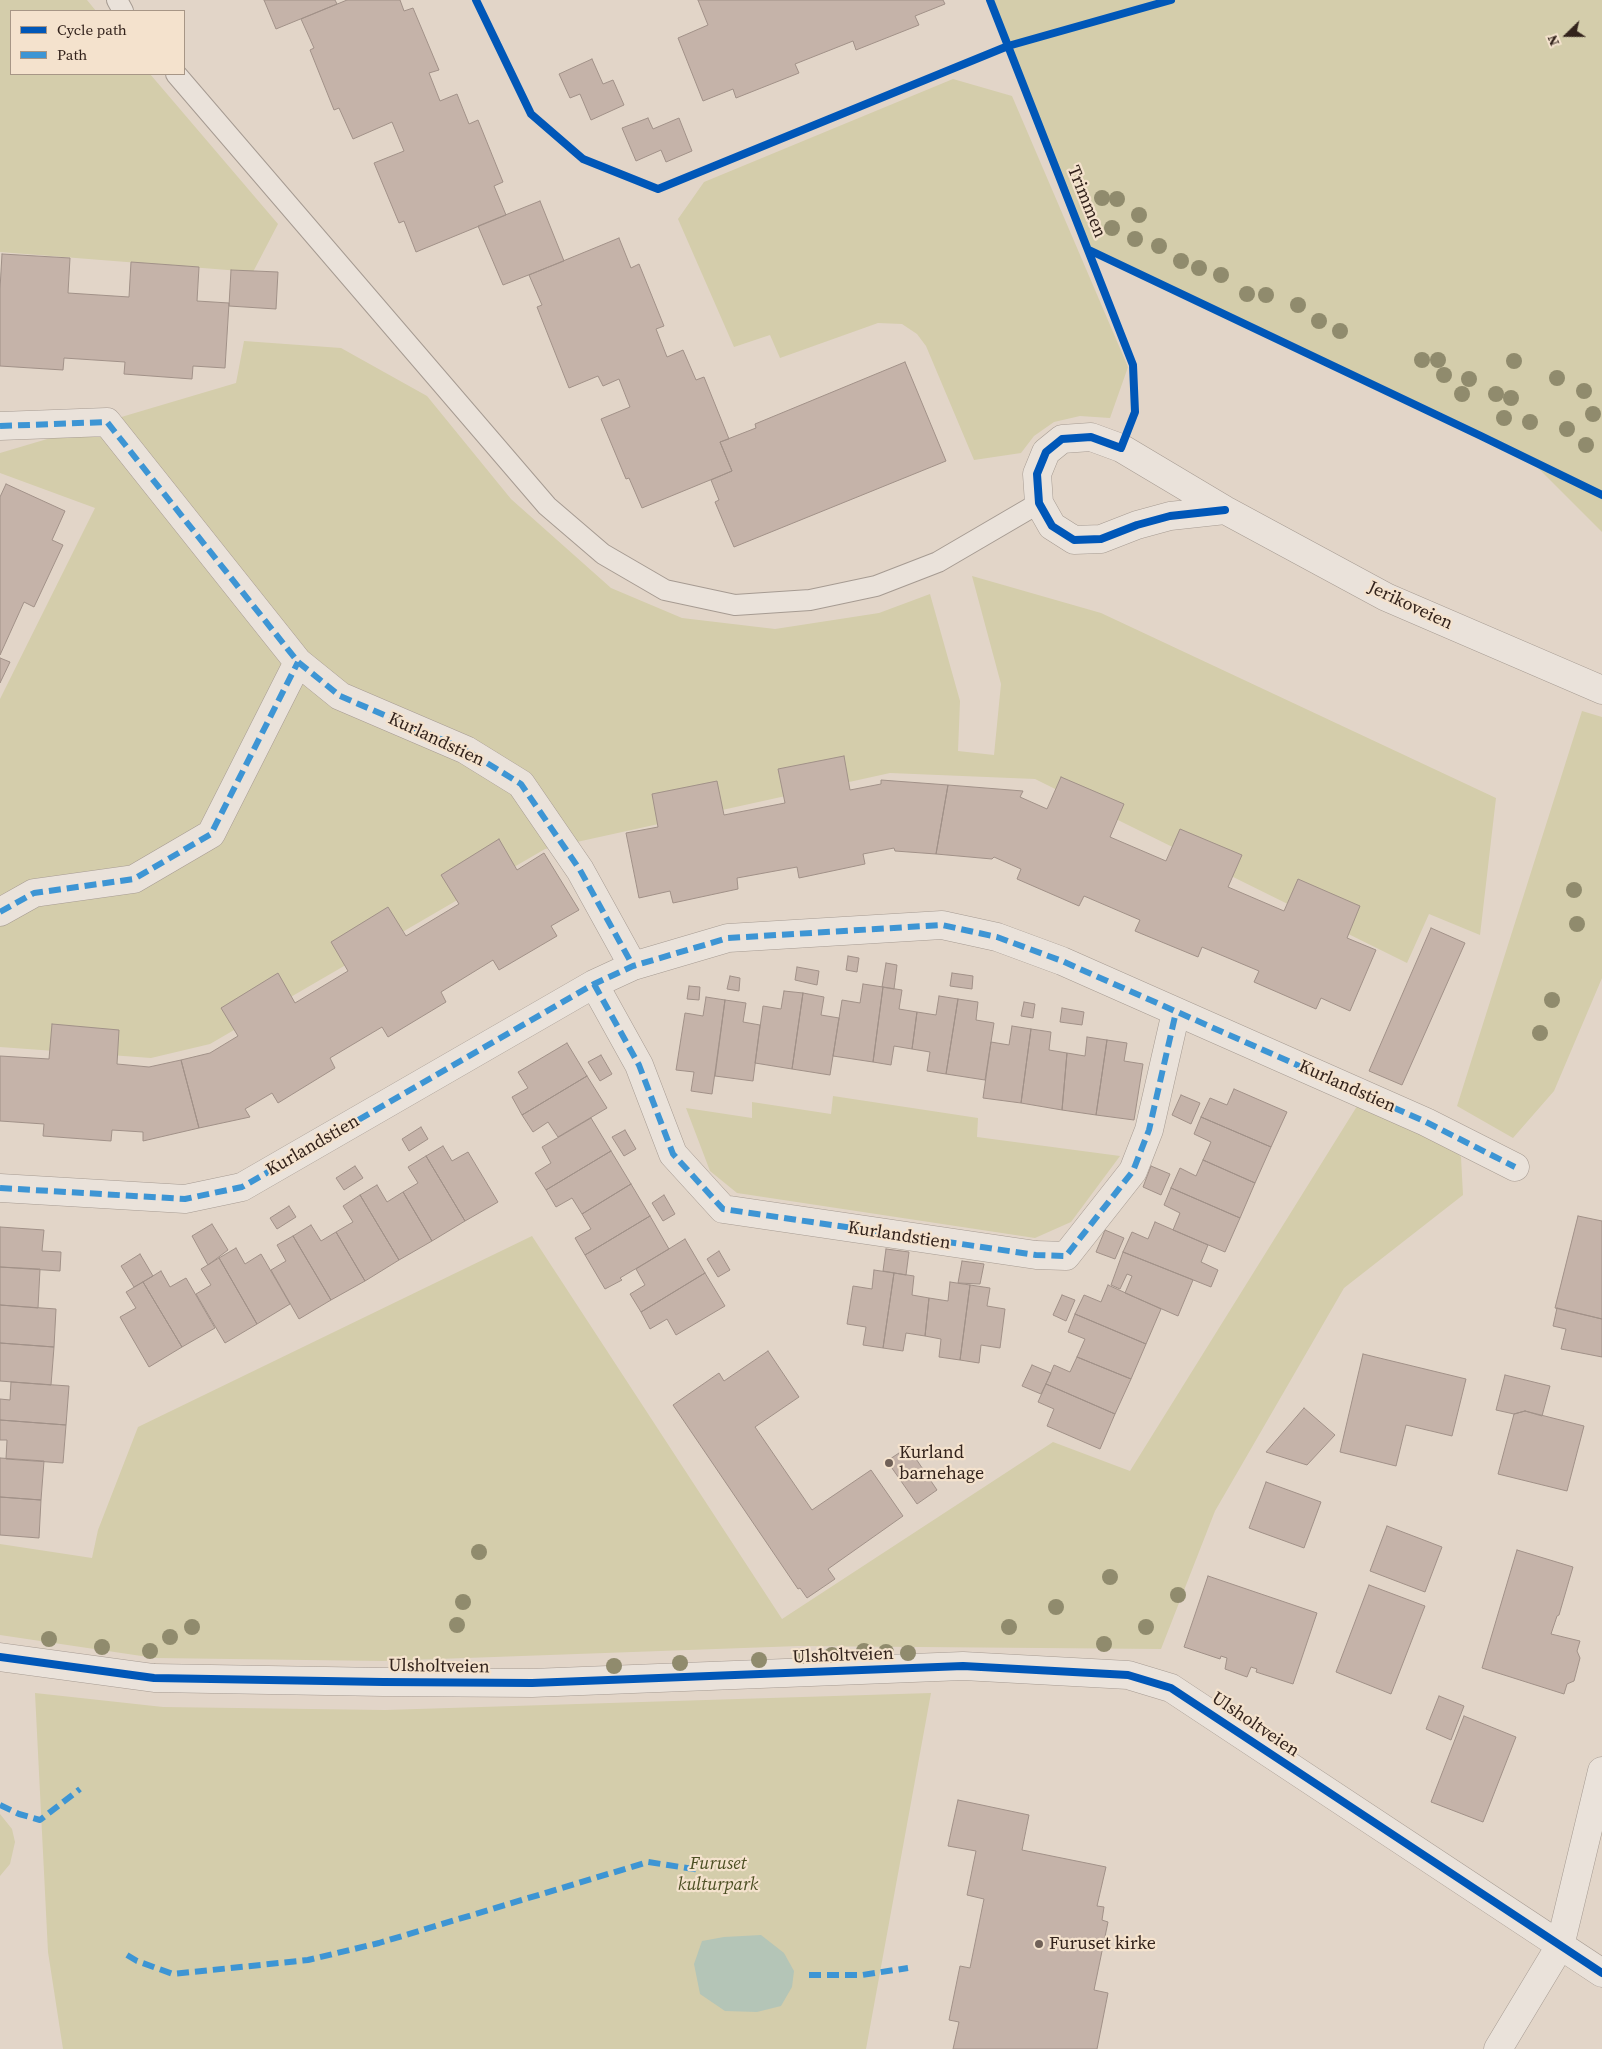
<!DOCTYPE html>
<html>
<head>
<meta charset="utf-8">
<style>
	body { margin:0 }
	#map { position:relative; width:1602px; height:2049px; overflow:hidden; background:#e2d5c8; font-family:"Source Serif 4",serif }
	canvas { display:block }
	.legend { position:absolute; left:10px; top:10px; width:175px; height:65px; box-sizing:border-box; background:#f4e2cd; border:1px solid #a79686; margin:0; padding:6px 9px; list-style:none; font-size:15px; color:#33231c }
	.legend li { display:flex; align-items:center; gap:10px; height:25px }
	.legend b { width:25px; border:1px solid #a79686 }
	.north { position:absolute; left:1542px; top:10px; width:50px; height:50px; -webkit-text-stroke:4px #f4e2cd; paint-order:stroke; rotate:248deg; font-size:14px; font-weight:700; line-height:20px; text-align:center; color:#33231c }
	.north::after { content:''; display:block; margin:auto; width:18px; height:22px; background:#33231c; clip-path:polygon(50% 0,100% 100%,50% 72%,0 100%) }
</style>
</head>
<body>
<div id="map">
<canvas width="1602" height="2049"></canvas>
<ul class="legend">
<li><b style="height:6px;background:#0057b8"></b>Cycle path</li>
<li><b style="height:6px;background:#3d95d4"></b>Path</li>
</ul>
<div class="north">N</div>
</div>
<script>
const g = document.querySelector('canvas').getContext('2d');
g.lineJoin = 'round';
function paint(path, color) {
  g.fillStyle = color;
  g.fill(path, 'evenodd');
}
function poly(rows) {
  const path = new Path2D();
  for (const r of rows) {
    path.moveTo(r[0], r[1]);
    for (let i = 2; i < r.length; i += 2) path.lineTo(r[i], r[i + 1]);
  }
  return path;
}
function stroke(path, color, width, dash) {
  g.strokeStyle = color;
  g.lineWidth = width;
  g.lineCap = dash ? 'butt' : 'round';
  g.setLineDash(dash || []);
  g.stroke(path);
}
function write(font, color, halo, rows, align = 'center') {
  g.font = font + ' "Source Serif 4",serif';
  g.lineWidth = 4.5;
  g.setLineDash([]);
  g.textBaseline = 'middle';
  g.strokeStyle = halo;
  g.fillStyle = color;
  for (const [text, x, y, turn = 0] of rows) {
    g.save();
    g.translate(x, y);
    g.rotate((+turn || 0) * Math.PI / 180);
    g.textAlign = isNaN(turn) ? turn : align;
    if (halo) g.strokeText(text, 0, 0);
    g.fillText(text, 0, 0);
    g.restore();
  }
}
const green = poly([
	[0,0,87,0,96,11,11,11,11,74,150,74,278,224,253,272,0,252],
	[990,0,1602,0,1602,532,1532,462,1481,436,1089,250],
	[953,79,1012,96,1128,367,1110,418,1080,416,1054,422,1034,436,1021,453,974,460,926,346,917,334,902,324,878,323,780,358,770,335,734,347,678,219,704,182],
	[244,341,341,348,427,396,511,499,611,588,682,618,775,629,879,613,930,594,960,701,958,751,994,755,1001,684,972,576,1101,613,1496,798,1480,935,1429,914,1407,963,1035,779,890,773,545,849,210,1044,151,1058,0,1047,0,699,95,508,0,473,0,453,236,383],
	[1582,711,1602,717,1602,978,1554,1091,1513,1138,1457,1106],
	[833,1096,978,1118,977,1137,1120,1156,1071,1222,1035,1238,737,1193,710,1171,686,1108,752,1118,752,1102,831,1114],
	[1359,1103,1445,1140,1461,1157,1463,1195,1344,1288,1215,1511,1161,1649,799,1646,383,1661,155,1658,0,1635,0,1544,92,1558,98,1530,138,1427,532,1236,782,1619,1053,1442,1130,1471],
	[35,1693,163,1707,385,1710,931,1693,866,2049,63,2049,48,1952],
	[0,1814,12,1829,15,1842,10,1864,0,1876]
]);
const water = poly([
	[761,1935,784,1953,794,1971,792,1987,781,2006,757,2012,725,2011,700,1994,694,1964,702,1941,724,1937]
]);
const building = poly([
	[264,0,335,0,337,4,276,29,264,0],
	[347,0,400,0,404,11,413,8,439,70,429,73,440,101,457,94,469,124,478,120,503,182,494,186,506,215,416,252,404,221,399,223,374,163,404,151,392,122,353,139,339,108,334,110,310,50,314,48,301,19,347,0],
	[698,0,943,0,945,4,915,16,919,25,856,50,853,41,795,64,799,73,736,98,733,89,703,101,678,38,708,25,698,0],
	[592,59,603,84,613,80,624,105,591,120,580,94,570,98,559,74,592,59],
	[648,118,653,129,679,118,692,151,666,162,661,150,636,161,622,128,648,118],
	[540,201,564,261,503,285,478,226,540,201],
	[619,238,631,268,639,264,664,326,656,329,667,357,683,350,696,380,704,377,729,439,720,442,732,471,642,508,629,478,626,479,601,419,630,407,619,379,603,386,598,376,569,388,537,307,542,305,529,275,619,238],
	[2,254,70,258,68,293,129,297,131,262,199,267,197,301,229,303,225,368,193,366,192,379,124,374,125,362,64,358,63,370,0,366,0,289,2,254],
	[231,270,278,272,276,309,229,306,231,270],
	[905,362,946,461,734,547,715,502,719,500,711,480,732,471,720,442,756,428,755,424,905,362],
	[6,484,65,511,52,540,63,545,34,607,24,602,0,655,0,497,6,484],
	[0,658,10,662,0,683,0,658],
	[844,756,850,790,881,784,881,780,948,785,936,854,895,851,894,848,863,854,865,864,799,878,797,867,737,878,738,889,673,903,670,891,639,898,626,833,658,827,652,794,717,781,724,815,785,803,778,769,844,756],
	[1061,777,1124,804,1110,837,1166,861,1180,829,1242,855,1228,887,1284,911,1298,879,1360,906,1347,938,1376,950,1350,1011,1321,998,1316,1009,1254,982,1259,971,1202,947,1198,957,1135,931,1140,920,1084,896,1079,906,1017,879,1021,869,994,857,992,859,936,854,948,785,1023,791,1020,797,1047,809,1061,777],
	[499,839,517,870,544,853,579,910,551,926,557,936,499,970,493,960,441,992,446,1002,388,1037,382,1027,330,1058,335,1068,278,1103,272,1093,245,1109,250,1117,199,1128,181,1060,210,1053,238,1036,221,1008,278,973,295,1003,348,971,331,942,388,907,406,936,459,904,441,875,499,839],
	[1431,928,1465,943,1402,1085,1369,1071,1431,928],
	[848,956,859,958,857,972,846,970,848,956],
	[886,963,897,965,894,989,882,987,886,963],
	[797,967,819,971,817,985,795,980,797,967],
	[952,973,973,976,972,989,950,986,952,973],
	[730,976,740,978,739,991,727,989,730,976],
	[863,984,883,987,873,1062,833,1056,842,1000,860,1003,863,984],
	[689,986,700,987,699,1000,687,999,689,986],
	[883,987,902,990,899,1009,917,1012,912,1049,894,1046,891,1065,873,1062,883,987],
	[784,991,803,993,792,1069,755,1063,763,1006,781,1009,784,991],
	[803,993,824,997,821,1015,839,1018,830,1075,792,1069,803,993],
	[939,996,958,999,946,1074,927,1071,930,1052,912,1049,917,1012,936,1015,939,996],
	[706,997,725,1000,712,1094,691,1091,694,1072,676,1070,685,1013,703,1016,706,997],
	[958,999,978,1002,976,1020,994,1023,985,1080,946,1074,958,999],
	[725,1000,746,1003,743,1022,760,1025,753,1081,715,1076,725,1000],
	[1024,1002,1035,1004,1033,1018,1021,1016,1024,1002],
	[1062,1008,1084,1012,1082,1025,1060,1022,1062,1008],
	[52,1024,119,1030,117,1064,149,1067,181,1060,199,1128,143,1141,143,1132,112,1130,111,1141,43,1136,44,1124,0,1121,0,1056,49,1059,52,1024],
	[1012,1026,1031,1029,1021,1103,983,1098,991,1042,1009,1045,1012,1026],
	[1031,1029,1051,1032,1049,1050,1067,1053,1062,1110,1021,1103,1031,1029],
	[1087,1037,1107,1040,1096,1115,1062,1110,1067,1053,1085,1056,1087,1037],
	[1107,1040,1127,1043,1124,1061,1143,1064,1134,1120,1096,1115,1107,1040],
	[567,1043,587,1076,522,1115,512,1097,528,1088,518,1072,567,1043],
	[601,1055,612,1074,600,1081,588,1062,601,1055],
	[587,1076,607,1108,558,1137,548,1122,533,1132,522,1115,587,1076],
	[1234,1089,1287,1112,1271,1147,1201,1117,1210,1098,1227,1105,1234,1089],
	[1181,1095,1200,1103,1191,1124,1172,1115,1181,1095],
	[1201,1117,1271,1147,1255,1183,1203,1160,1211,1142,1194,1134,1201,1117],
	[591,1118,611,1151,546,1190,535,1173,551,1163,542,1147,591,1118],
	[421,1127,428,1139,409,1151,402,1139,421,1127],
	[625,1130,636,1149,624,1156,612,1137,625,1130],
	[443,1146,452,1161,468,1152,498,1202,465,1221,426,1156,443,1146],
	[611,1151,631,1184,582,1214,572,1198,556,1207,546,1190,611,1151],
	[426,1156,465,1221,432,1241,403,1192,418,1183,408,1167,426,1156],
	[1203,1160,1255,1183,1240,1218,1171,1188,1180,1168,1196,1176,1203,1160],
	[355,1166,363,1178,344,1190,336,1178,355,1166],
	[1151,1166,1170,1174,1161,1195,1143,1187,1151,1166],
	[631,1184,650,1216,585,1255,575,1238,591,1229,582,1214,631,1184],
	[377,1185,387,1202,403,1192,432,1241,399,1260,360,1195,377,1185],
	[1171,1188,1240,1218,1225,1252,1173,1230,1180,1213,1164,1205,1171,1188],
	[360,1195,399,1260,365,1281,336,1232,353,1222,343,1206,360,1195],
	[664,1195,675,1214,663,1221,652,1203,664,1195],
	[289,1206,296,1217,277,1229,270,1218,289,1206],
	[650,1216,669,1249,620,1278,622,1280,605,1289,585,1255,650,1216],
	[1578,1216,1602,1221,1602,1319,1555,1308,1578,1216],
	[1155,1222,1208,1245,1201,1262,1218,1270,1211,1287,1123,1252,1132,1232,1148,1239,1155,1222],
	[212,1224,228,1250,208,1265,192,1236,212,1224],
	[311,1225,321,1241,336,1232,365,1281,331,1300,293,1236,311,1225],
	[0,1227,44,1230,42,1251,61,1252,60,1271,0,1267,0,1227],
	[1105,1230,1124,1238,1115,1259,1096,1252,1105,1230],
	[293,1236,331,1300,299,1319,271,1270,286,1261,277,1245,293,1236],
	[685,1239,705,1273,641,1312,630,1294,645,1285,636,1269,685,1239],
	[236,1248,245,1264,261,1254,290,1304,257,1324,219,1258,236,1248],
	[886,1249,909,1252,906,1275,883,1271,886,1249],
	[719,1251,730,1270,718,1277,707,1259,719,1251],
	[1123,1252,1193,1280,1178,1316,1125,1293,1132,1276,1127,1274,1120,1289,1111,1285,1123,1252],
	[140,1254,153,1276,134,1287,121,1266,140,1254],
	[219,1258,257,1324,225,1343,196,1294,211,1285,201,1269,219,1258],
	[962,1261,984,1264,980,1284,958,1283,962,1261],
	[0,1267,40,1269,38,1308,0,1305,0,1267],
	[874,1270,894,1273,883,1348,863,1345,866,1327,847,1324,853,1286,872,1289,874,1270],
	[161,1271,170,1287,186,1278,215,1328,182,1347,143,1282,161,1271],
	[705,1273,725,1306,676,1335,667,1319,650,1329,641,1312,705,1273],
	[894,1273,914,1276,912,1295,929,1298,925,1336,906,1333,903,1351,883,1348,894,1273],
	[143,1282,182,1347,149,1367,120,1317,136,1308,126,1292,143,1282],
	[950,1282,970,1285,960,1360,939,1357,941,1339,925,1336,929,1298,948,1301,950,1282],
	[970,1285,990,1288,987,1306,1005,1309,1000,1348,981,1345,979,1363,960,1360,970,1285],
	[1108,1285,1161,1309,1146,1344,1075,1314,1084,1295,1101,1302,1108,1285],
	[1062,1295,1075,1300,1066,1321,1053,1315,1062,1295],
	[0,1305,56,1309,54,1347,0,1343,0,1305],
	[1557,1308,1602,1319,1602,1357,1561,1349,1566,1329,1553,1326,1557,1308],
	[1075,1314,1146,1344,1131,1379,1077,1357,1085,1339,1068,1332,1075,1314],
	[0,1343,54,1347,51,1385,0,1381,0,1343],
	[768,1351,799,1397,755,1427,812,1510,871,1470,903,1516,828,1569,835,1579,807,1598,800,1588,798,1589,673,1405,719,1373,724,1381,768,1351],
	[1363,1354,1466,1379,1452,1436,1406,1425,1396,1466,1340,1452,1363,1354],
	[1077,1357,1131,1379,1115,1414,1046,1384,1054,1365,1070,1372,1077,1357],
	[1032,1365,1051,1373,1041,1394,1022,1386,1032,1365],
	[1505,1375,1550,1386,1542,1416,1525,1411,1514,1414,1496,1410,1505,1375],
	[11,1382,69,1386,66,1425,0,1420,0,1399,10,1400,11,1382],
	[1046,1384,1115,1414,1100,1449,1047,1426,1054,1409,1038,1402,1046,1384],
	[1304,1408,1335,1435,1307,1465,1266,1452,1304,1408],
	[1525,1411,1584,1426,1567,1491,1498,1474,1514,1414,1525,1411],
	[0,1420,66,1425,63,1463,6,1459,7,1440,0,1440,0,1420],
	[908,1447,937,1490,917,1504,887,1461,908,1447],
	[0,1458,44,1461,41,1500,0,1497,0,1458],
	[1266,1482,1321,1502,1304,1548,1249,1528,1266,1482],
	[0,1497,41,1500,39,1538,0,1535,0,1497],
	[1387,1526,1442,1547,1425,1592,1370,1571,1387,1526],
	[1517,1550,1573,1567,1559,1615,1557,1616,1551,1634,1580,1641,1577,1651,1580,1658,1574,1681,1567,1684,1564,1694,1482,1668,1517,1550],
	[1208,1576,1317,1613,1293,1684,1256,1672,1257,1669,1251,1667,1247,1677,1225,1669,1227,1658,1221,1656,1220,1659,1184,1647,1208,1576],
	[1369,1585,1425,1606,1391,1694,1336,1672,1369,1585],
	[1439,1696,1464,1706,1451,1740,1426,1729,1439,1696],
	[1464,1716,1516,1737,1483,1822,1431,1802,1464,1716],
	[958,1800,1029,1815,1022,1850,1106,1867,1097,1906,1104,1907,1102,1920,1108,1922,1094,1990,1108,1993,1097,2049,953,2049,959,2022,949,2020,960,1966,970,1968,984,1899,967,1895,976,1851,948,1846,958,1800]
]);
const service = poly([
	[117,0,123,11],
	[176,74,547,506,603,554,665,590,735,605,810,600,876,586,938,562,1039,503]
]);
const minor = poly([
	[0,426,107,422,298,662,340,696,466,750,521,784,580,870,633,966],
	[0,912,34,893,134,879,211,834,298,662],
	[594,984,639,1065,673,1154,723,1209,1036,1255,1066,1256,1133,1171,1149,1130,1176,1012],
	[0,1188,185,1199,242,1187,594,984,633,966,728,938,942,925,997,937,1062,961,1426,1122,1515,1167],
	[0,1657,154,1678,383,1682,532,1683,963,1666,1128,1675,1171,1688,1602,1973],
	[1498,2049,1560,1946,1602,1771]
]);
const tertiary = poly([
	[1225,510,1170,516,1137,525,1101,539,1074,540,1052,526,1039,503,1037,474,1046,452,1062,439,1091,437,1121,448,1225,510,1386,597,1602,690]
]);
const quiet = poly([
	[0,426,107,422,298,662,340,696,466,750,521,784,580,870,633,966],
	[0,912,34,893,134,879,211,834,298,662],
	[594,984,639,1065,673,1154,723,1209,1036,1255,1066,1256,1133,1171,1149,1130,1176,1012],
	[0,1188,185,1199,242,1187,594,984,633,966,728,938,942,925,997,937,1062,961,1426,1122,1515,1167],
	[0,1805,19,1814,40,1820,80,1789],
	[127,1955,137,1961,173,1974,308,1960,379,1943,648,1862,700,1870],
	[809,1975,862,1975,908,1968]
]);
const cycleway = poly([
	[476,0,531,114,583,159,658,189,1008,46,1171,0],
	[990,0,1133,365,1135,412,1121,448,1091,437,1062,439,1046,452,1037,474,1039,503,1052,526,1074,540,1101,539,1137,525,1170,516,1225,510],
	[1089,250,1481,436,1602,495],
	[0,1657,154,1678,383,1682,532,1683,963,1666,1128,1675,1171,1688,1602,1973]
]);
const trees = [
	[1102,198],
	[1117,199],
	[1139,215],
	[1112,228],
	[1135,239],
	[1159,246],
	[1181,261],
	[1199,268],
	[1221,275],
	[1247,294],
	[1266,295],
	[1298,305],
	[1319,321],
	[1340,331],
	[1422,360],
	[1438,360],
	[1514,361],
	[1444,375],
	[1557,378],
	[1469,379],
	[1584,391],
	[1462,394],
	[1496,394],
	[1511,398],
	[1593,414],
	[1504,418],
	[1530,422],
	[1567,429],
	[1586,445],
	[1574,890],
	[1577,924],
	[1552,1000],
	[1540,1033],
	[479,1552],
	[1110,1577],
	[1178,1595],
	[463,1602],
	[1056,1607],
	[457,1625],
	[192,1627],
	[1009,1627],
	[1146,1627],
	[170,1637],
	[49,1639],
	[1104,1644],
	[102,1647],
	[150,1651],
	[864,1651],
	[886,1652],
	[908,1653],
	[832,1655],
	[801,1656],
	[759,1660],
	[680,1663],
	[614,1666]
];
const markers = [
	[889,1463,5,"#706158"],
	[1039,1944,5,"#706158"]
];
const streetNames = [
	["Trimmen",1086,202,68],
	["Jerikoveien",1410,606,25],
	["Kurlandstien",436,740,25],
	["Kurlandstien",1347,1087,24],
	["Kurlandstien",313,1146,-30],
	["Kurlandstien",899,1236,9],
	["Ulsholtveien",843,1656,-2],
	["Ulsholtveien",439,1667,1],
	["Ulsholtveien",1255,1725,34]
];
const poiNames = [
	["Kurland",899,1453],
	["barnehage",899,1474],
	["Furuset kirke",1049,1944]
];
const parkNames = [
	["Furuset",718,1864],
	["kulturpark",718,1885]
];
paint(green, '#d4cdab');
paint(water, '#b4c5b7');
paint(building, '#c5b3a9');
stroke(building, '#a19188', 1);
stroke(service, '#a69b92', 22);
stroke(minor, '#a69b92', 29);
stroke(tertiary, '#a69b92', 29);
stroke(service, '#eae2da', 20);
stroke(minor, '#eae2da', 28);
stroke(tertiary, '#eae2da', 28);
stroke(quiet, '#3d95d4', 6, [12, 6]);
stroke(cycleway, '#0057b8', 8);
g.fillStyle = '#908b6d';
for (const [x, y] of trees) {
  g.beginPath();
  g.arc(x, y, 8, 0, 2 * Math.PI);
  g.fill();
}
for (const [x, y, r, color] of markers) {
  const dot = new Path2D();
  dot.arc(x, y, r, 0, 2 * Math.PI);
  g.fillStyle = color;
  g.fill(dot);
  stroke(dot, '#f4e2cd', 2);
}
write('18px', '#33231c', '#f4e2cd', streetNames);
write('18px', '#33231c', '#f4e2cd', poiNames, 'left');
write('italic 18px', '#4c4f23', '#f4e2cd', parkNames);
</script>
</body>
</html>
